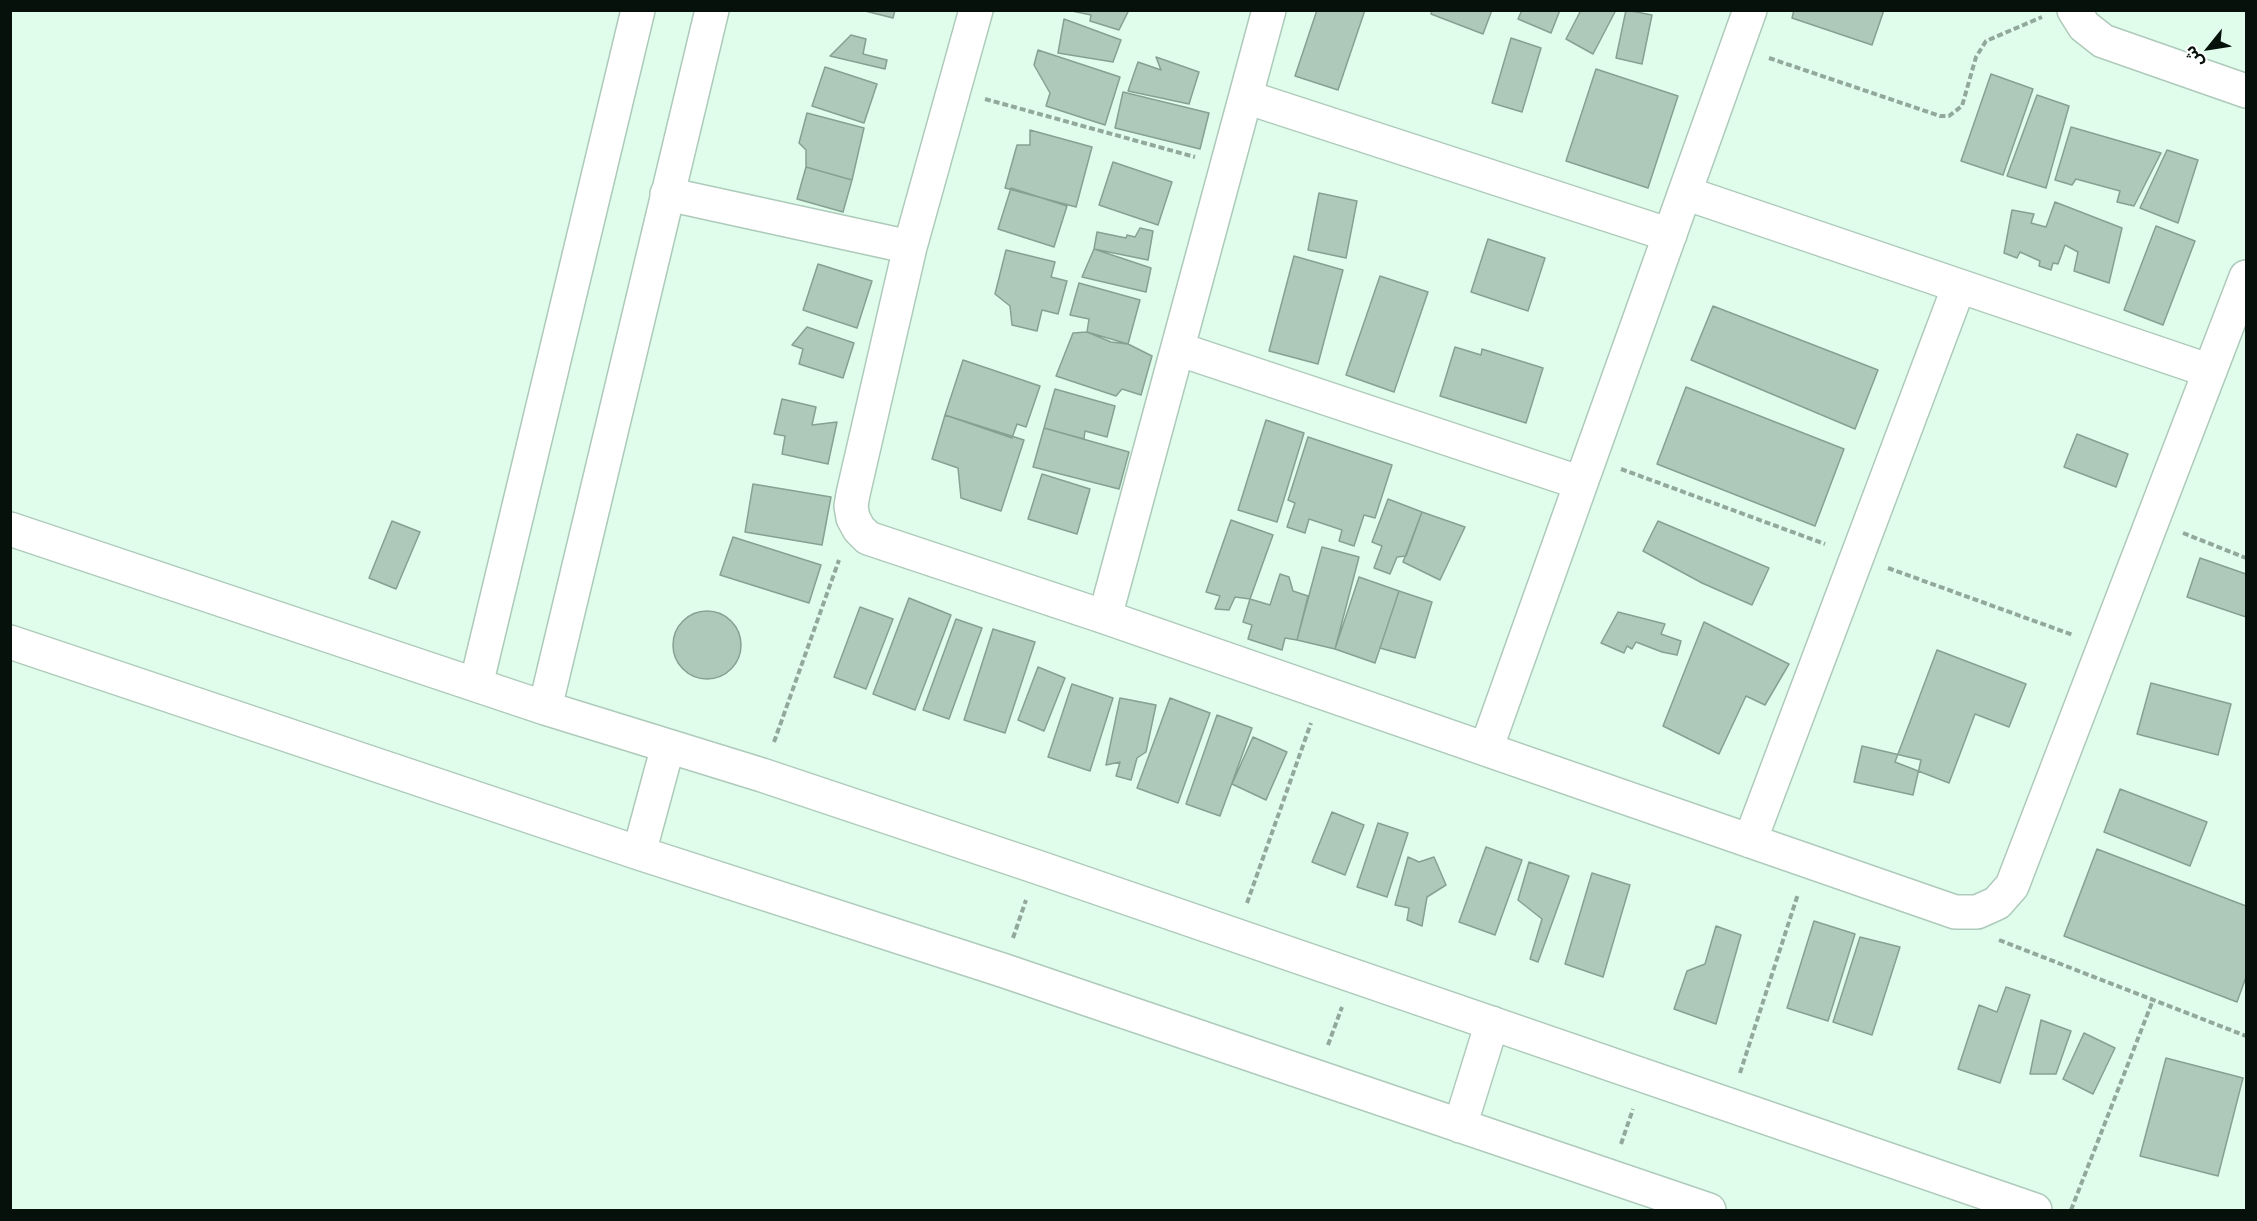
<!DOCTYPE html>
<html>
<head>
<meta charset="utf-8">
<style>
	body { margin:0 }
	#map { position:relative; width:2257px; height:1221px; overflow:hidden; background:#e0fdec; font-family:"Noto Sans","Noto Sans Arabic",sans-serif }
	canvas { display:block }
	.frame { position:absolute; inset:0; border:12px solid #07110b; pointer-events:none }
	.north { position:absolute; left:2179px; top:18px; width:60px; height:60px; -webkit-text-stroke:4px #fff; paint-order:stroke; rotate:240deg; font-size:16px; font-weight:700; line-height:24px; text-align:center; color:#07110b }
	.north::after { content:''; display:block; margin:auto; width:21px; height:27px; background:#07110b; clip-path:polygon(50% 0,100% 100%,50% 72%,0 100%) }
</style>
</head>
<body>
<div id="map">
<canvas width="2257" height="1221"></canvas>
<div class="frame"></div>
<div class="north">ش</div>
</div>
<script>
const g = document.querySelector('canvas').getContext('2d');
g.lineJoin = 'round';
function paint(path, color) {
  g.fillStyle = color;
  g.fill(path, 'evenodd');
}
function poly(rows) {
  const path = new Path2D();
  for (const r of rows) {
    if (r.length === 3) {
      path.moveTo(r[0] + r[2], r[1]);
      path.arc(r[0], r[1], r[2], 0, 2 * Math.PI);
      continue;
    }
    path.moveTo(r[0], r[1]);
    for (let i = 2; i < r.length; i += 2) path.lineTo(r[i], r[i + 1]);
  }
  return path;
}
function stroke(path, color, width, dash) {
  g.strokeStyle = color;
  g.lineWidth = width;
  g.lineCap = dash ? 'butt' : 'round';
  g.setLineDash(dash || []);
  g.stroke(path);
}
const building = poly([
	[861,10,895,10,893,18,861,10],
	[1067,10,1129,10,1119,30,1090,21,1091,15,1067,10],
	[1317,10,1365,10,1338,90,1295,76,1317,10],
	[1432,10,1492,10,1483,34,1431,14,1432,10],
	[1522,10,1560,10,1551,33,1518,19,1522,10],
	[1581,10,1616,10,1593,54,1566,39,1581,10],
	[1626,10,1652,15,1642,64,1616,58,1626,10],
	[1794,10,1884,10,1872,45,1792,18,1794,10],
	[1064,19,1121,40,1113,62,1058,53,1064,19],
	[851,35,866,39,863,54,887,60,885,69,830,56,851,35],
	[1511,38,1541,48,1522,112,1492,103,1511,38],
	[1038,50,1120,77,1105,125,1046,106,1050,93,1034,65,1038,50],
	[1156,57,1199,72,1189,104,1128,91,1138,62,1161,70,1156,57],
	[825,67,877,84,864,123,812,106,825,67],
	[1596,69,1678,96,1648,188,1566,161,1596,69],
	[1991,74,2033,89,2003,175,1961,161,1991,74],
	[1123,92,1209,113,1200,149,1115,128,1123,92],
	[2037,95,2069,106,2046,188,2007,176,2037,95],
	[807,113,864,128,852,180,806,167,806,150,799,143,807,113],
	[2071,127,2161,153,2134,206,2117,202,2120,191,2076,179,2072,185,2055,180,2071,127],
	[1030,130,1092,147,1076,207,1005,188,1017,145,1030,145,1030,130],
	[2167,150,2198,160,2178,223,2140,208,2167,150],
	[1113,162,1172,182,1158,225,1099,205,1113,162],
	[806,167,852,180,843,212,797,199,806,167],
	[1011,188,1067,206,1054,247,998,229,1011,188],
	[1319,193,1357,201,1346,258,1308,250,1319,193],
	[2055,202,2122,228,2109,283,2074,271,2078,252,2065,245,2058,264,2053,263,2051,270,2039,266,2040,261,2020,252,2017,258,2004,253,2012,210,2034,214,2031,223,2046,227,2055,202],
	[2156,226,2195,241,2163,325,2124,310,2156,226],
	[1140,228,1153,231,1148,260,1094,249,1097,232,1126,238,1127,235,1135,237,1140,228],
	[1488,239,1545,258,1528,311,1471,292,1488,239],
	[1094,249,1151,268,1146,292,1082,277,1094,249],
	[1006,250,1055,262,1051,277,1067,281,1058,314,1042,310,1037,331,1012,325,1010,306,995,294,1006,250],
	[1294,256,1343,270,1318,364,1269,351,1294,256],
	[818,264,872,281,857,328,803,310,818,264],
	[1380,276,1428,292,1394,392,1346,375,1380,276],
	[1079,283,1140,300,1128,344,1087,332,1089,319,1070,315,1079,283],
	[1713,306,1878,370,1855,429,1691,360,1713,306],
	[807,327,854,343,843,378,799,364,803,349,792,345,807,327],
	[1087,332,1111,342,1128,344,1152,356,1141,395,1122,389,1116,396,1056,376,1073,333,1087,332],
	[1455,347,1481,355,1482,349,1543,368,1526,423,1440,396,1455,347],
	[963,360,1040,386,1026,427,1017,424,1012,438,945,415,963,360],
	[1686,387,1844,449,1815,526,1657,464,1686,387],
	[1055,389,1115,406,1107,437,1085,431,1084,439,1044,428,1055,389],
	[782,399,816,407,812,425,837,422,828,464,782,454,785,436,774,434,782,399],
	[945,415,1024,440,1001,511,961,498,958,468,932,459,945,415],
	[1266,420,1304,433,1277,522,1238,510,1266,420],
	[1044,428,1129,452,1119,489,1033,467,1044,428],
	[2077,434,2128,454,2116,487,2064,467,2077,434],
	[1308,437,1392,465,1375,518,1364,515,1354,546,1339,541,1342,530,1309,519,1305,533,1287,527,1295,503,1288,500,1308,437],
	[1042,474,1090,489,1077,534,1028,519,1042,474],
	[753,484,831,497,822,545,745,532,753,484],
	[1388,499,1422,512,1406,556,1397,557,1390,574,1374,568,1382,546,1372,542,1388,499],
	[1422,512,1465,527,1440,580,1403,562,1422,512],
	[1231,520,1273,535,1250,599,1235,597,1229,610,1215,609,1220,596,1206,592,1231,520],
	[392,521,420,532,396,589,369,578,392,521],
	[1658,521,1769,568,1752,605,1702,583,1643,551,1658,521],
	[733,537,821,565,809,603,720,575,733,537],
	[1322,547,1359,557,1335,649,1297,640,1322,547],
	[2200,558,2246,574,2246,617,2187,597,2200,558],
	[1280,574,1289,577,1293,591,1308,596,1297,640,1285,638,1282,650,1248,639,1252,625,1243,622,1250,599,1270,605,1280,574],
	[1359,577,1399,591,1375,663,1335,649,1359,577],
	[1399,591,1432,602,1415,658,1380,648,1399,591],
	[909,598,951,615,915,710,873,694,909,598],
	[860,607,893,619,866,689,834,677,860,607],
	[707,645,34],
	[1618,612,1665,624,1661,634,1681,641,1677,655,1662,652,1636,642,1632,649,1627,646,1624,653,1601,643,1618,612],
	[956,619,982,628,949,719,923,710,956,619],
	[1704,622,1789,664,1765,705,1746,696,1719,754,1663,726,1704,622],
	[993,629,1035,642,1005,733,964,720,993,629],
	[1937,650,2026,684,2009,727,1975,714,1949,783,1895,762,1937,650],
	[1038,667,1065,678,1044,731,1018,720,1038,667],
	[2151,683,2231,704,2218,755,2137,734,2151,683],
	[1072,684,1113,698,1090,771,1048,757,1072,684],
	[1120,698,1156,705,1146,752,1137,758,1131,780,1116,776,1120,762,1106,765,1120,698],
	[1170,698,1210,713,1178,803,1137,788,1170,698],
	[1217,715,1252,728,1220,816,1186,804,1217,715],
	[1253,737,1287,752,1266,800,1232,784,1253,737],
	[1862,746,1921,760,1913,795,1854,782,1862,746],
	[2120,789,2207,822,2190,866,2104,832,2120,789],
	[1332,812,1364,825,1345,875,1312,862,1332,812],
	[1378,823,1408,833,1387,897,1357,887,1378,823],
	[1486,847,1522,860,1495,935,1459,922,1486,847],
	[2097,849,2246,906,2246,977,2237,1002,2064,936,2097,849],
	[1408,857,1419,862,1434,857,1446,885,1427,897,1422,926,1407,920,1409,908,1395,905,1408,857],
	[1529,862,1569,876,1538,962,1530,959,1542,919,1518,900,1529,862],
	[1592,873,1630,885,1603,977,1565,964,1592,873],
	[1814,921,1855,934,1828,1021,1787,1008,1814,921],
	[1716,926,1741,935,1716,1024,1674,1009,1687,971,1705,964,1716,926],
	[1860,937,1900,947,1872,1035,1833,1022,1860,937],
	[2006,987,2030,995,2000,1083,1958,1069,1979,1005,1997,1012,2006,987],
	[2041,1020,2071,1031,2056,1074,2030,1074,2041,1020],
	[2084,1033,2115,1048,2093,1094,2063,1079,2084,1033],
	[2166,1058,2243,1078,2218,1176,2140,1156,2166,1058]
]);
const path = poly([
	[1769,58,1940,116,1949,116,1962,106,1976,57,1986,41,2042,17],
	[985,99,1195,157],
	[1621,469,1825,544],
	[2183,533,2246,558],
	[1888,568,2073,635],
	[774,742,839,560],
	[1247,903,1311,723],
	[1013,938,1026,900],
	[1999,940,2246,1036],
	[1328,1045,1342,1007],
	[1740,1073,1798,894],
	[1621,1144,1633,1109],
	[2071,1210,2153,1000]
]);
const street = poly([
	[976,10,910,247,853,494,851,506,853,518,859,529,868,538,1105,617,1955,912,1977,912,1997,903,2012,886,2246,277],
	[2074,10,2084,26,2103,41,2246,91],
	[1246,97,1670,235],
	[1685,193,2210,371],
	[667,194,910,247],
	[1178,349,1581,483],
	[1105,617,1269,10],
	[1486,749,1750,10],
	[1750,841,1959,286]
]);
const secondary = poly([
	[10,529,545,708,762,775,1037,867,2035,1210],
	[10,642,639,853,1002,970,1709,1210],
	[476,685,638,10],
	[545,708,712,10],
	[639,853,668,746],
	[1460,1126,1492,1023]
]);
paint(building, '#aec9b9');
stroke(building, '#86a191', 1.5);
stroke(street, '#aecaba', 36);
stroke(secondary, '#aecaba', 36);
stroke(path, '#92a89b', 4, [6, 3]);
stroke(street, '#fff', 33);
stroke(secondary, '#fff', 33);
</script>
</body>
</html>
